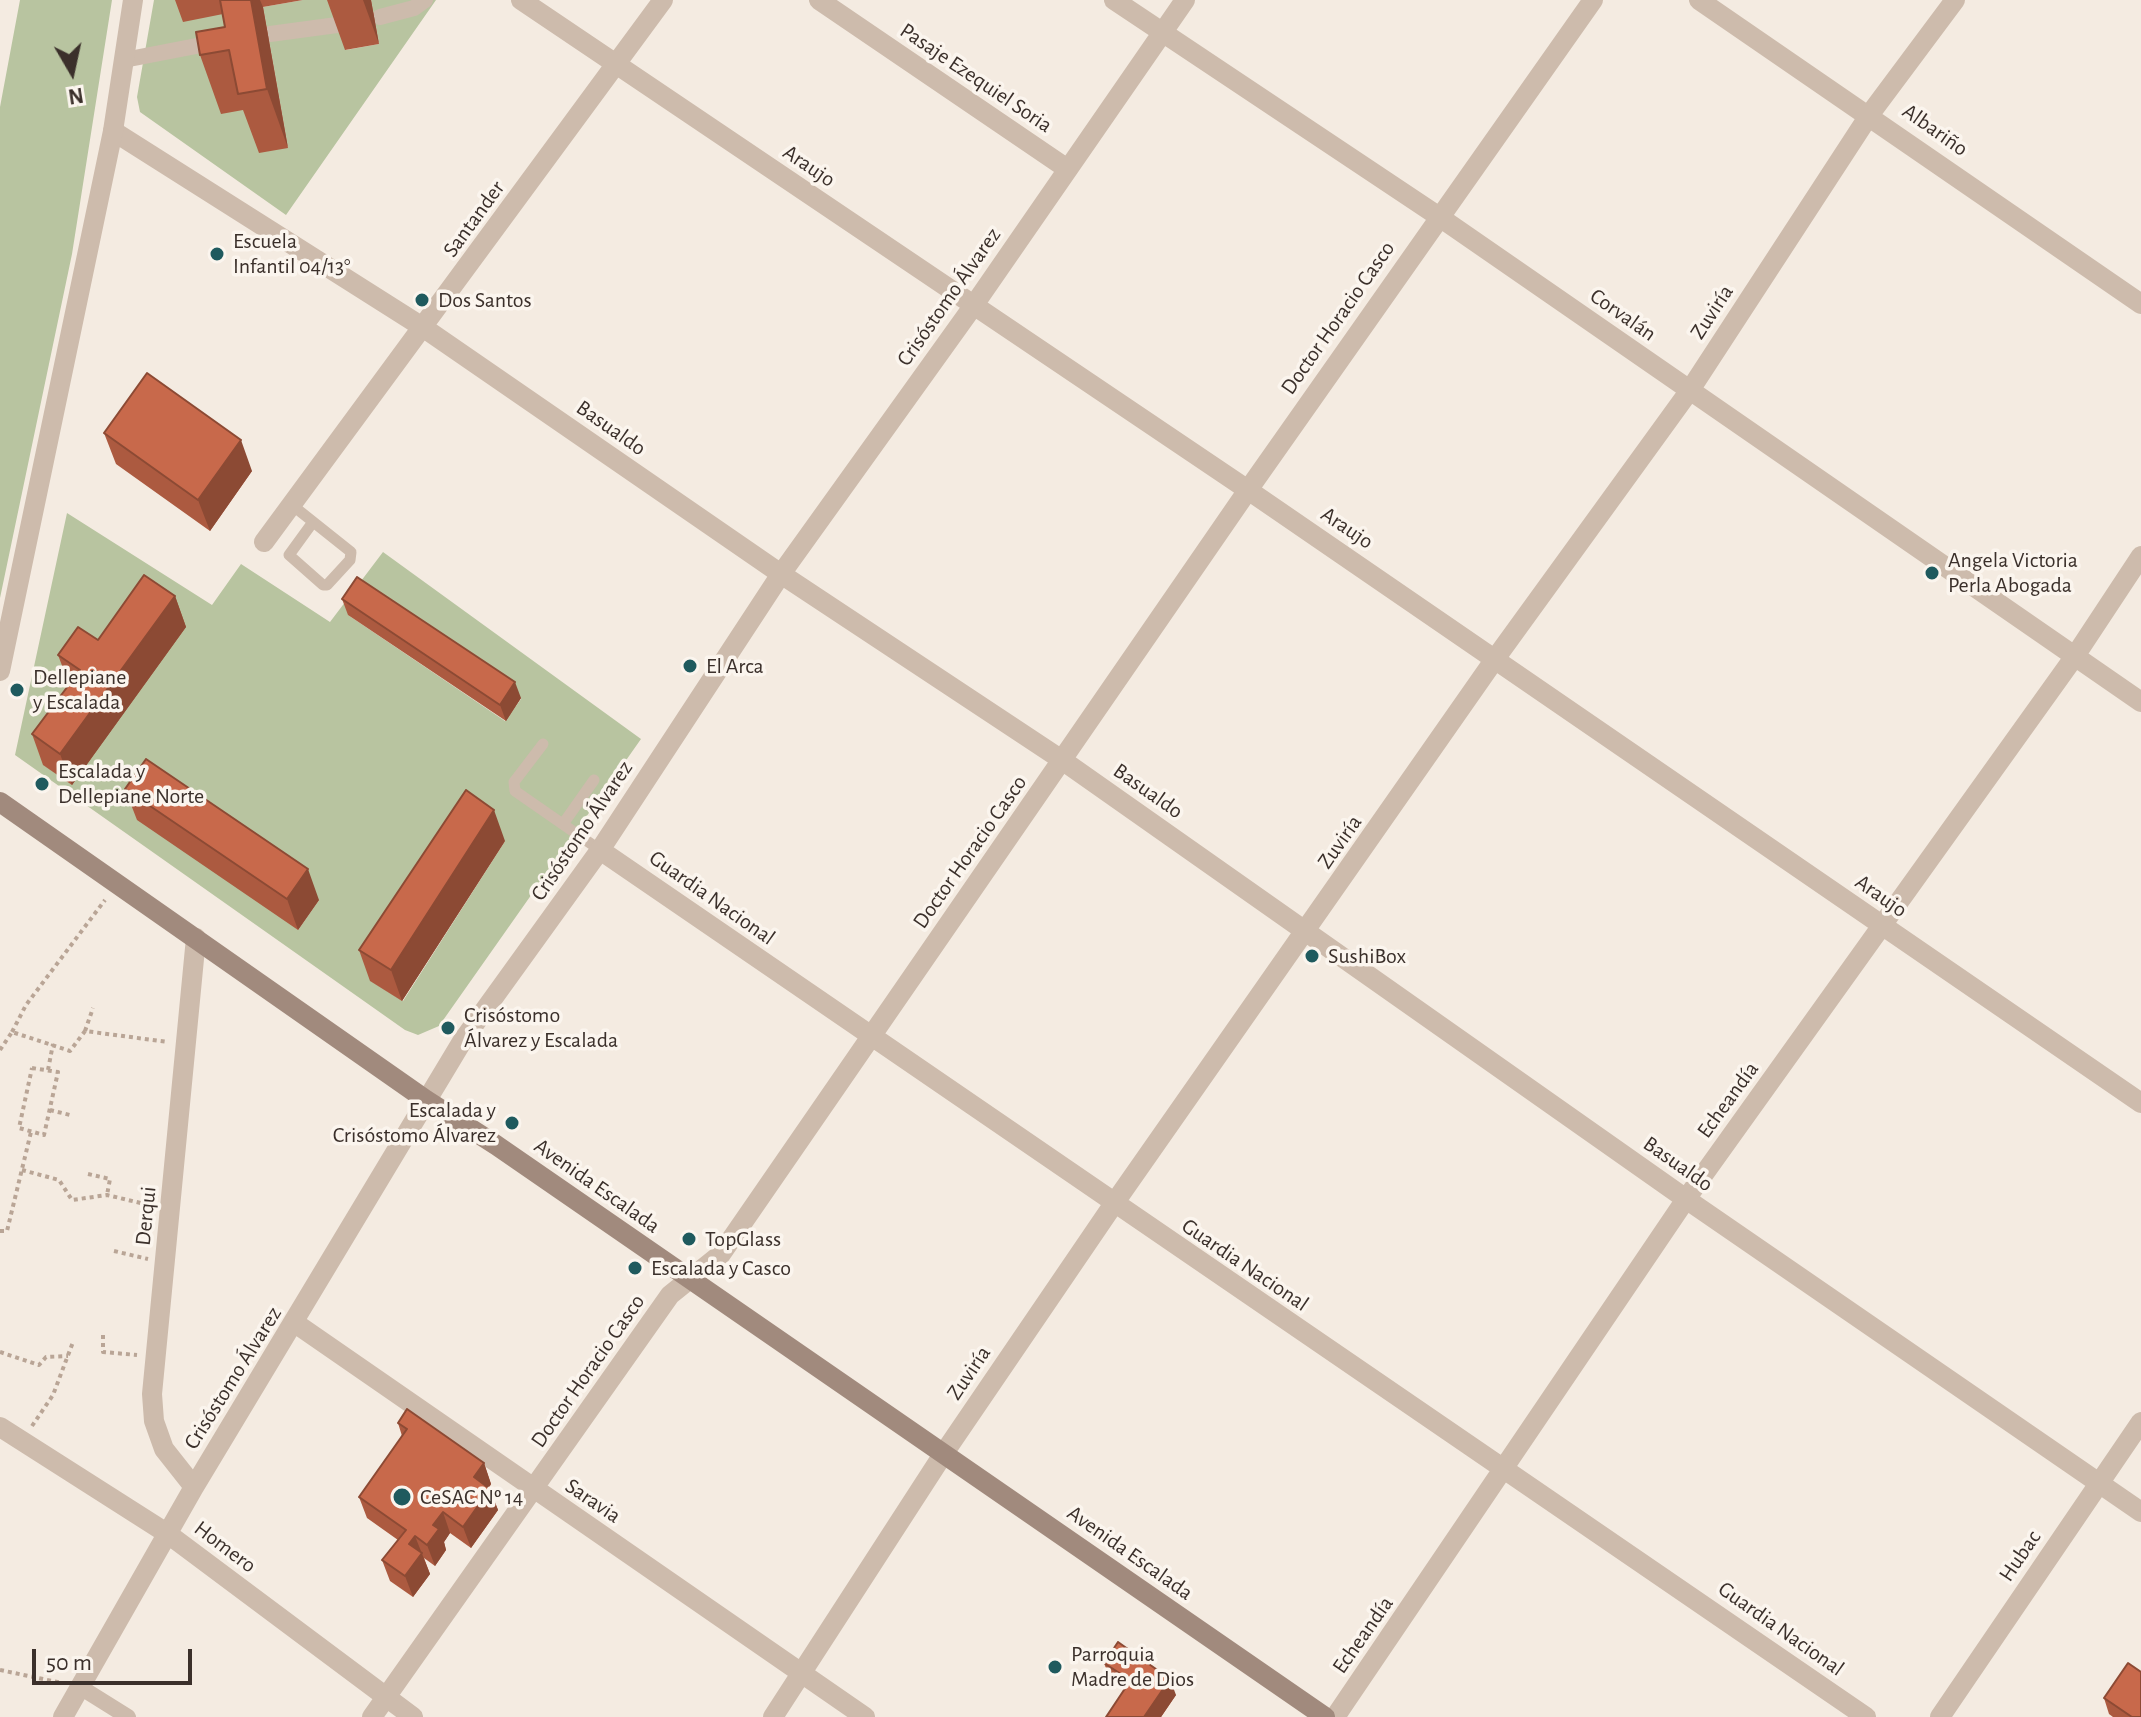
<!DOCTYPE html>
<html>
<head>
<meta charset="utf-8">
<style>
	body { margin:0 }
	#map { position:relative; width:2141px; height:1717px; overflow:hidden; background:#f4ebe1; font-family:"Alegreya Sans",sans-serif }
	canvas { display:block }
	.north { position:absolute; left:32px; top:32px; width:80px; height:80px; -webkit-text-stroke:6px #fbf5ee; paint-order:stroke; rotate:171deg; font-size:22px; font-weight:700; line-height:32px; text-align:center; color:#3b302b }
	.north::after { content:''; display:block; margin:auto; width:28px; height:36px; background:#3b302b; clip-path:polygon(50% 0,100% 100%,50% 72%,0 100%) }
	.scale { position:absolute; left:32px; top:1649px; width:160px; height:36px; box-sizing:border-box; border:4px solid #3b302b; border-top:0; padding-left:10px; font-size:24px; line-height:28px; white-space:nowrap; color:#3b302b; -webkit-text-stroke:6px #fbf5ee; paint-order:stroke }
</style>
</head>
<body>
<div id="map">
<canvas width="2141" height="1717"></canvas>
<div class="north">N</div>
<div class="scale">50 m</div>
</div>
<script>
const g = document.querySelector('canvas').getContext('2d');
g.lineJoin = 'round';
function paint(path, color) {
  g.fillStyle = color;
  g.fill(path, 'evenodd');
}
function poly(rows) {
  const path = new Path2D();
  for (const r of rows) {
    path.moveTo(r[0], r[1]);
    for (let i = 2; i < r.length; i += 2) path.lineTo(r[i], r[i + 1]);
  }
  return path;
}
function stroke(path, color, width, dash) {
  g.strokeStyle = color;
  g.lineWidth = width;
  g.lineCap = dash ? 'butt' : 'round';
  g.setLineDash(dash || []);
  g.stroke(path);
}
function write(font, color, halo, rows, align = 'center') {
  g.font = font + ' "Alegreya Sans",sans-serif';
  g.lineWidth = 7;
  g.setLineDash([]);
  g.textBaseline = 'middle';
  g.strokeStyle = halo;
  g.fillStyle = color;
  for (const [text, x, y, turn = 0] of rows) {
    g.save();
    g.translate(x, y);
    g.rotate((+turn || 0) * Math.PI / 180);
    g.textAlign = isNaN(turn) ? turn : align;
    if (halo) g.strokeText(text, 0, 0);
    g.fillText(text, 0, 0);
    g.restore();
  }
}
const green = poly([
	[20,0,112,0,72,254,0,598,0,107],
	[154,0,179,0,233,12,221,113,251,108,288,148,263,7,303,0,336,0,346,50,379,44,371,0,436,0,286,215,140,112,137,97],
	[67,513,212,605,241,564,330,622,383,552,641,739,439,1026,418,1035,405,1030,15,755],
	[348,615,521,698,521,699,505,721],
	[186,626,72,784,44,765,44,764],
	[158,790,319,900,298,930],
	[505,841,403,1001,371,981]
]);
const path = poly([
	[85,1031,93,1008],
	[12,1032,26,1005,105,900],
	[0,1050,12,1032,70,1051,85,1031,168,1042],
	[32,1068,58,1072,44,1135,19,1128,32,1068],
	[48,1070,53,1044],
	[50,1110,70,1115],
	[22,1170,59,1180,72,1200,107,1195,149,1205],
	[88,1174,110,1179,107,1195],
	[0,1231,7,1231,31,1132],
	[114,1251,148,1259],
	[103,1335,103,1352,137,1355],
	[0,1352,39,1365,46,1357,68,1356],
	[32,1426,53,1395,73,1342],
	[0,1670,62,1683]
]);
const service = poly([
	[292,505,351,552,350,560,327,585,323,585,289,555,313,522],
	[543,744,514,782,515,791,600,850],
	[563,824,594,780]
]);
const pedestrian = poly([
	[380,17,414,8,425,0],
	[270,34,337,25],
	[124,60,217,42],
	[80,1687,128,1717]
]);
const minor = poly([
	[521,0,1248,490,2141,1103],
	[819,0,1066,168],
	[1114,0,1438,216,2141,702],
	[1699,0,2141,304],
	[113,131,424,328,781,574,1062,760,1686,1199,2141,1512],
	[264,542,663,0],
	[600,850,1866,1717],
	[295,1323,865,1717],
	[0,1427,168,1534,413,1717],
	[194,1487,164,1449,154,1421,152,1394,196,938],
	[63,1717,194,1487,463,1040,600,850,781,574,974,305,1185,0],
	[372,1717,670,1295,721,1254,1248,490,1593,0],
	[773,1717,944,1453,1113,1205,1495,659,1690,390,1870,114,1955,0],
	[1335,1717,1686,1199,2075,656,2141,556],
	[1940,1717,2141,1422]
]);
const tertiary = poly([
	[0,671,113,131,133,0]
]);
const secondary = poly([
	[0,802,426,1100,496,1145,1325,1717]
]);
const wall = poly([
	[175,0,303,0,263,7,288,148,259,153,243,110,221,114,200,55,225,27,223,14,183,22],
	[327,0,371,0,379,44,345,50],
	[104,433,252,471,210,531,116,464],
	[175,596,186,627,72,785,43,765,32,734,69,684,58,655,98,640],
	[342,599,521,698,506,721,348,615],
	[125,789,319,900,298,930,137,820],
	[505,841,402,1001,370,981,359,950],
	[398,1423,484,1463,491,1484,489,1488,498,1510,471,1548,450,1533,444,1542,446,1550,435,1566,424,1558,430,1574,413,1597,390,1581,382,1560,398,1540,367,1518,359,1497,402,1436],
	[1104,1663,1176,1695,1161,1717,1106,1717,1125,1689,1110,1679],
	[2104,1698,2141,1717,2113,1717,2109,1714]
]);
const shadedWall = poly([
	[251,0,260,0,263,7,288,148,267,89],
	[363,0,371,0,379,44],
	[241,440,252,471,210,531,198,500],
	[175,596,186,627,72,785,60,754],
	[515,682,521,698,506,721,500,705],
	[494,810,505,841,402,1001,391,970],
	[308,869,319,900,298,930,287,899],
	[484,1463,491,1484,481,1498,474,1477],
	[490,1489,498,1510,471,1548,463,1527],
	[443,1512,450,1533,444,1542,446,1550,435,1566,427,1545,433,1525],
	[415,1536,430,1574,413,1597,405,1576,409,1544],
	[1170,1679,1176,1695,1161,1717,1144,1717]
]);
const building = poly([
	[220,0,251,0,267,89,238,94,229,50,200,55,196,32,225,27,220,0],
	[147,373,241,440,198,500,104,433,147,373],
	[144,575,175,596,60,754,32,734,80,670,58,655,78,627,98,640,144,575],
	[357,577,515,682,500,705,342,599,357,577],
	[146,759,308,869,287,899,125,789,146,759],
	[466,790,494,810,391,970,359,950,466,790],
	[407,1409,484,1463,474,1477,490,1489,463,1527,443,1512,433,1525,439,1529,427,1545,415,1536,409,1544,422,1553,405,1576,382,1560,406,1530,359,1497,407,1429,398,1423,407,1409],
	[1118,1642,1170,1679,1144,1717,1106,1717,1128,1684,1124,1681,1127,1678,1104,1663,1118,1642],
	[2128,1663,2141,1672,2141,1717,2132,1717,2104,1698,2128,1663]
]);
const markers = [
	[217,254,8,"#1f5a5e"],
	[422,300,8,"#1f5a5e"],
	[1932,573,8,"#1f5a5e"],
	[690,666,8,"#1f5a5e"],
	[17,690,8,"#1f5a5e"],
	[42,784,8,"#1f5a5e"],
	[1312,956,8,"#1f5a5e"],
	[448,1028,8,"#1f5a5e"],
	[512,1123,8,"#1f5a5e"],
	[689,1239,8,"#1f5a5e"],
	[635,1268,8,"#1f5a5e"],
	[402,1497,10,"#1f5a5e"],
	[1055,1667,8,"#1f5a5e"]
];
const streetNames = [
	["Pasaje Ezequiel Soria",976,78,34],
	["Albariño",1935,130,35],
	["Araujo",809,166,34],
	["Santander",474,219,-54],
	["Crisóstomo Álvarez",949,297,-55],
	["Zuviría",1712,312,-57],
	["Corvalán",1623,315,35],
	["Doctor Horacio Casco",1338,318,-55],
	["Basualdo",611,428,35],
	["Araujo",1347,528,34],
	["Basualdo",1148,791,35],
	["Crisóstomo Álvarez",582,831,-56],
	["Zuviría",1340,842,-55],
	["Doctor Horacio Casco",970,852,-55],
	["Araujo",1881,896,35],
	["Guardia Nacional",712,898,35],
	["Echeandía",1728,1100,-54],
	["Basualdo",1678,1164,35],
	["Avenida Escalada",597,1186,35],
	["Derqui",146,1216,-84],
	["Guardia Nacional",1245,1265,34],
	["Doctor Horacio Casco",588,1371,-55],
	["Zuviría",969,1373,-56],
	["Crisóstomo Álvarez",233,1378,-58],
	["Saravia",593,1501,34],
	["Homero",225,1547,37],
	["Avenida Escalada",1130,1553,35],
	["Hubac",2020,1556,-56],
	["Guardia Nacional",1781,1629,35],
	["Echeandía",1363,1635,-55]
];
const poiNames = [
	["Escuela",233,241],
	["Infantil 04/13°",233,266],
	["Dos Santos",438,300],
	["Angela Victoria",1948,560],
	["Perla Abogada",1948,585],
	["El Arca",706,666],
	["Dellepiane",33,677],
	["y Escalada",33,702],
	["Escalada y",58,771],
	["Dellepiane Norte",58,796],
	["SushiBox",1328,956],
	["Crisóstomo",464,1015],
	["Álvarez y Escalada",464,1040],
	["Escalada y",496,1110,"right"],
	["Crisóstomo Álvarez",496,1135,"right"],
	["TopGlass",705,1239],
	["Escalada y Casco",651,1268],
	["CeSAC Nº 14",420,1497],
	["Parroquia",1071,1654],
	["Madre de Dios",1071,1679]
];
paint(green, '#b8c4a0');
stroke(path, '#b9a596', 4, [4, 4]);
stroke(service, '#cdbbac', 11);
stroke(pedestrian, '#cdbbac', 16);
stroke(minor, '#cdbbac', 20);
stroke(tertiary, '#cdbbac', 20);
stroke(secondary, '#a18a7d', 20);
paint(wall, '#ac5a40');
paint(shadedWall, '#8c4a34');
paint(building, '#c8694b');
stroke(building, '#8c4a34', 2);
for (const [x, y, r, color] of markers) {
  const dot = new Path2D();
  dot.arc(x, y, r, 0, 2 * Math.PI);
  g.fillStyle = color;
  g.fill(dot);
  stroke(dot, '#fbf5ee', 3);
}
write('22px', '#3b302b', '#fbf5ee', streetNames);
write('22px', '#3b302b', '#fbf5ee', poiNames, 'left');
</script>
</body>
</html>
